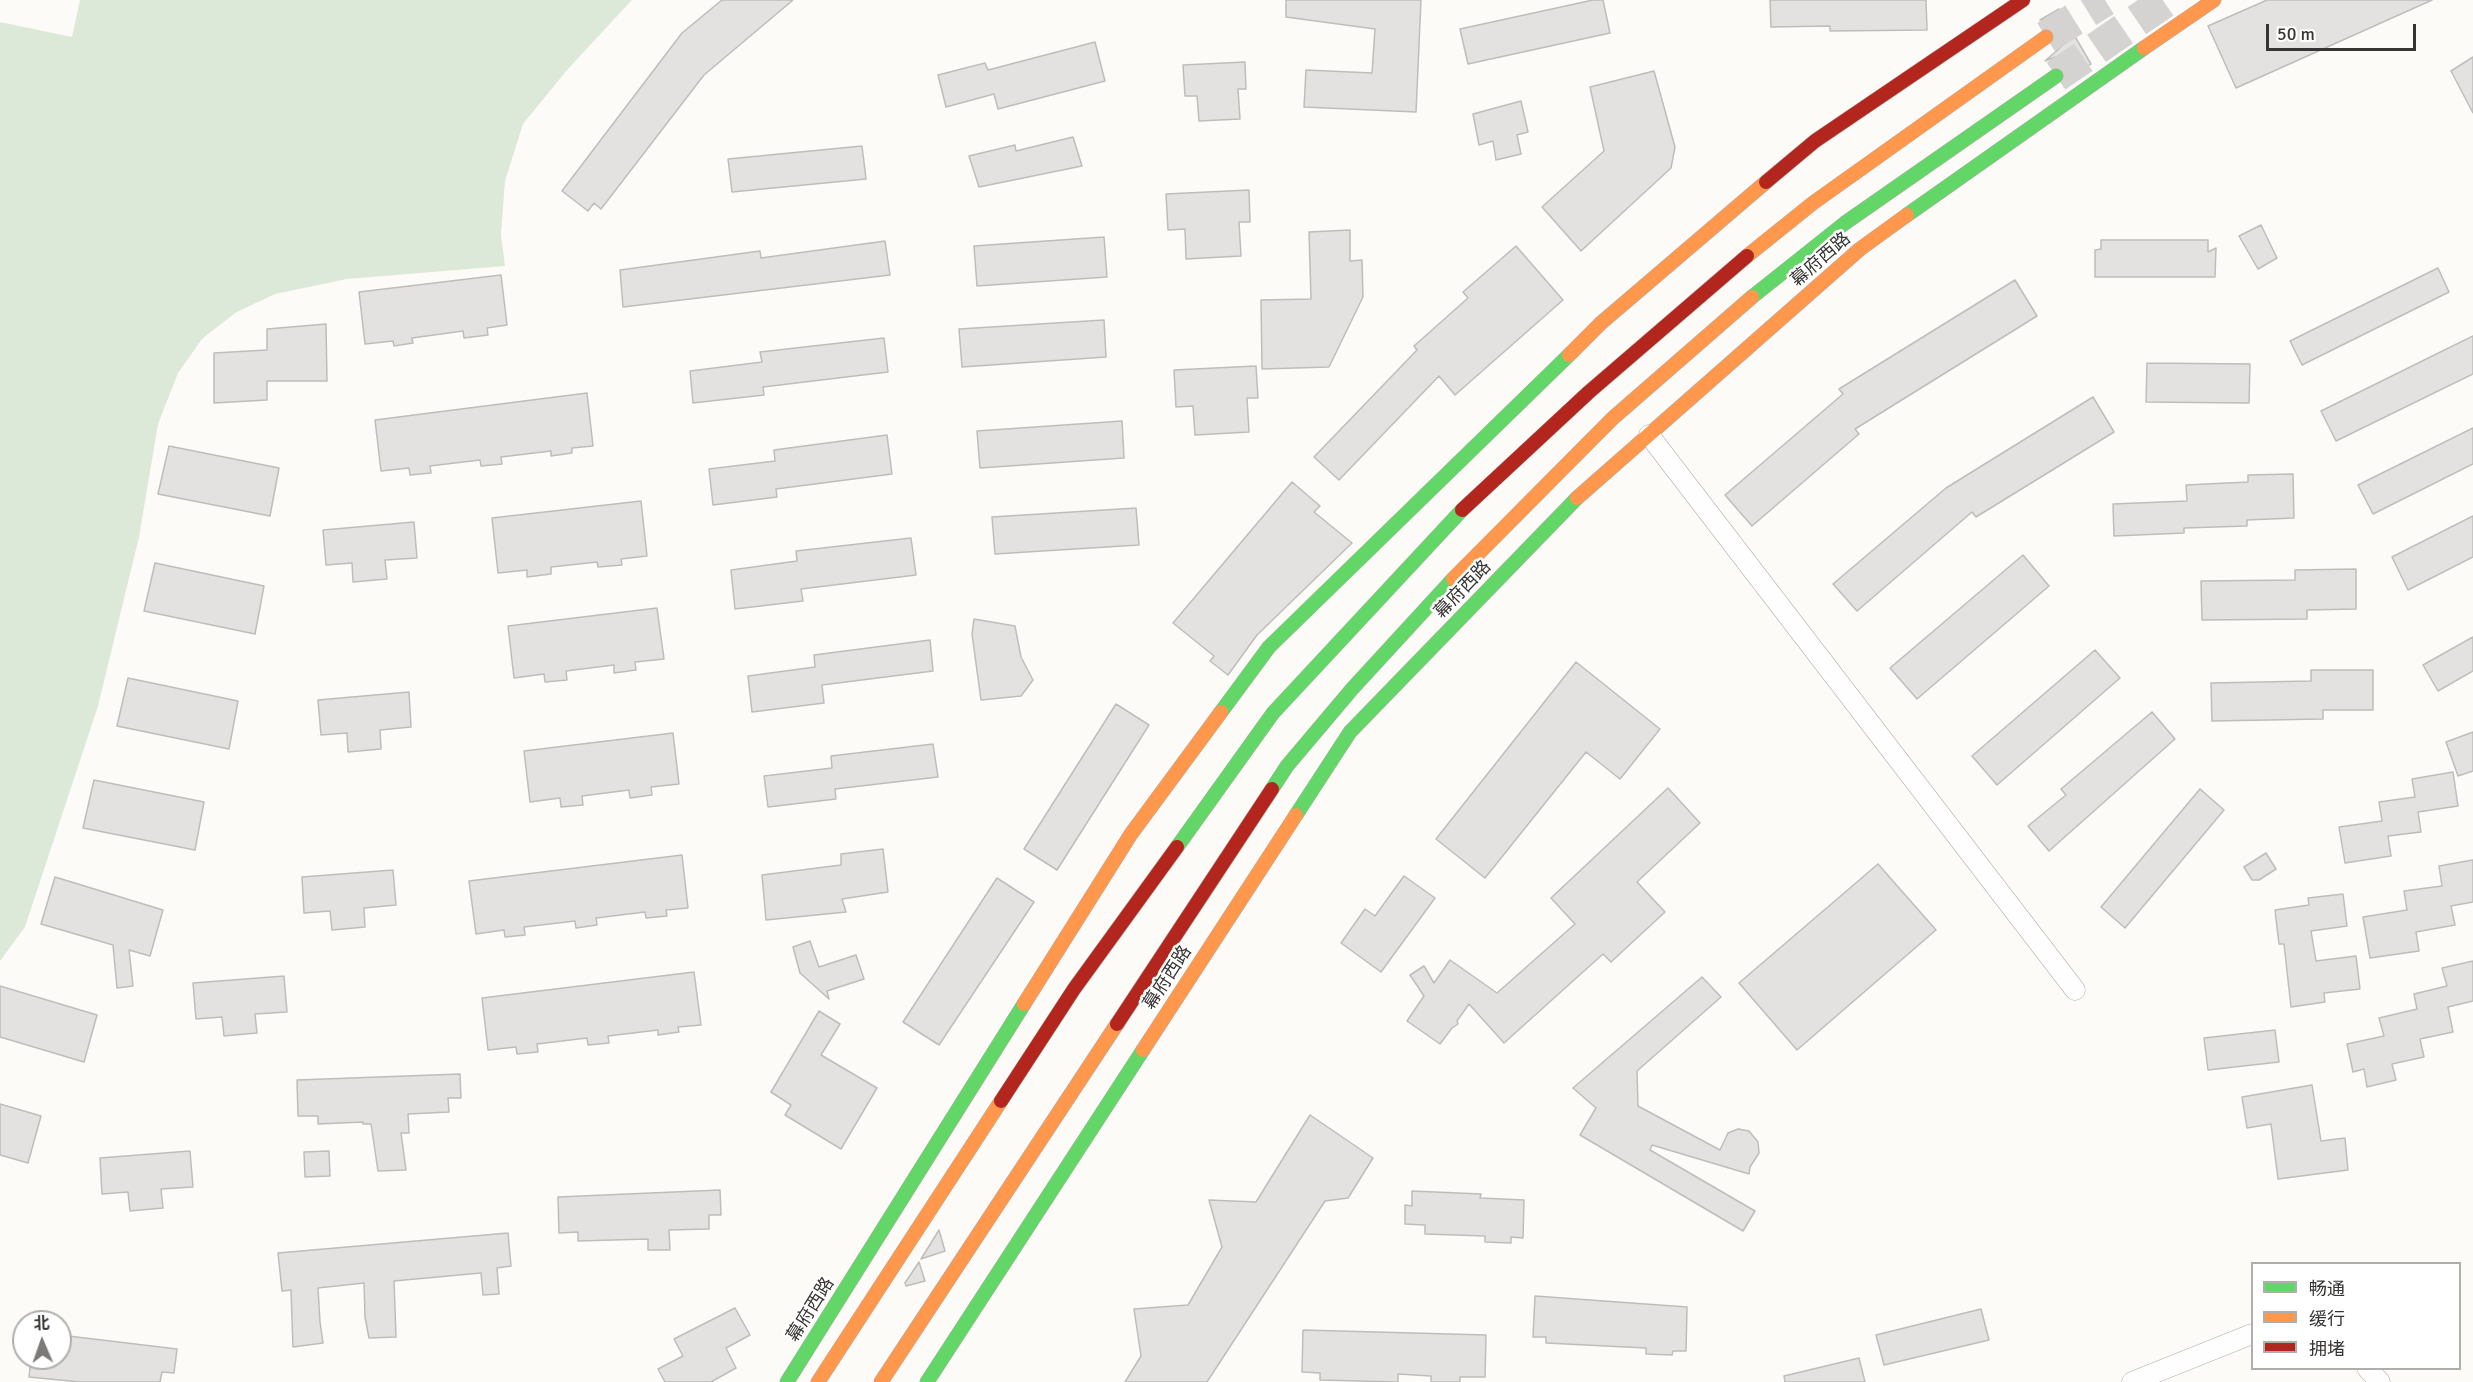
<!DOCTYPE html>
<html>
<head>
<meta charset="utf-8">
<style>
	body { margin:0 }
	#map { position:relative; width:2473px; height:1382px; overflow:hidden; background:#fdfbf8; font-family:Signika,"Noto Sans SC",sans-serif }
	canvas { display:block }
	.legend { position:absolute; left:2251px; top:1262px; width:210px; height:108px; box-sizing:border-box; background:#fff; border:2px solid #afaead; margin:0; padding:8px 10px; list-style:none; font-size:18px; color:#373533 }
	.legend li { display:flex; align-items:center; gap:12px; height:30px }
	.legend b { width:30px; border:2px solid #afaead }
	.north { position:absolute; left:12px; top:1310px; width:60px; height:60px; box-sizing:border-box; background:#fff; border:2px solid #afaead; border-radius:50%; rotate:358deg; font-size:16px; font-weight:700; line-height:24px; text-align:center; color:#373533 }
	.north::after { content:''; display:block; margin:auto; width:21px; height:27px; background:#7c7a78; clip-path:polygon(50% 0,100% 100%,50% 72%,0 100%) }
	.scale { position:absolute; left:2266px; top:24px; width:150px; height:27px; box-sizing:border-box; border:3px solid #373533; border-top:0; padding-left:8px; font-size:18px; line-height:21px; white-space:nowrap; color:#373533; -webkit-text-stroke:4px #fff; paint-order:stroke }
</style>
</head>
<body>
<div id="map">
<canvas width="2473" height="1382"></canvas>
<ul class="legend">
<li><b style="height:8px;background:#63d668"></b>畅通</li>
<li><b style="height:8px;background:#ff974d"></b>缓行</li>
<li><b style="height:8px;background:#b3261e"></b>拥堵</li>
</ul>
<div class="north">北</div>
<div class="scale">50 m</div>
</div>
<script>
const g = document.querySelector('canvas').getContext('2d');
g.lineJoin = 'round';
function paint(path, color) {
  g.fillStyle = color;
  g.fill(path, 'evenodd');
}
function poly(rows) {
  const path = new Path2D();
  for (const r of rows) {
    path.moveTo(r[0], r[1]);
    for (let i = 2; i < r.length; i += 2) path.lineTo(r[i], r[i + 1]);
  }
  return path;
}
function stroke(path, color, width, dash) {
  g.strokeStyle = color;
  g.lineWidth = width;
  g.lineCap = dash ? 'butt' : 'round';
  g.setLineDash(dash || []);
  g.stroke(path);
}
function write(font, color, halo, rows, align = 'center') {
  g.font = font + ' Signika,"Noto Sans SC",sans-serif';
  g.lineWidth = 5;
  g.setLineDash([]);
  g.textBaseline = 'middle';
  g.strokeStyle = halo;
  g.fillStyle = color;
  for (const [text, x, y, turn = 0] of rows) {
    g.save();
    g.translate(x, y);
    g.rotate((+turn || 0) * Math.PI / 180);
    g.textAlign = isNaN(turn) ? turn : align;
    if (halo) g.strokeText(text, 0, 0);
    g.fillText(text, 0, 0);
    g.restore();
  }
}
const green = poly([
	[80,0,632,0,567,70,523,124,505,181,501,235,505,266,347,279,275,294,235,313,202,339,178,373,158,424,139,537,98,706,25,927,0,961,0,22,72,37]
]);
const building = poly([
	[722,0,793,0,704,75,601,209,594,203,588,211,562,191,682,33,722,0],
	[1286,0,1421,0,1416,112,1304,107,1306,70,1372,73,1375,29,1286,17,1286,0],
	[1593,0,1603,0,1610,33,1468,64,1460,29,1593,0],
	[1770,0,1926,0,1927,30,1830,31,1830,26,1771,27,1770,0],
	[2267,0,2432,0,2236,88,2208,26,2267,0],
	[2059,9,2091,64,2075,75,2072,66,2064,59,2055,57,2045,61,2063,45,2065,35,2062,27,2054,20,2040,20,2059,9],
	[1095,42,1105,81,998,109,994,94,946,107,938,75,985,63,988,70,1095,42],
	[2473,57,2473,113,2451,71,2473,57],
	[1245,62,1246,89,1238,89,1240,119,1199,121,1197,96,1185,96,1183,65,1245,62],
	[1654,71,1675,147,1671,168,1581,251,1542,207,1604,151,1590,87,1654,71],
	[1521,101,1528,132,1517,135,1521,154,1496,160,1493,141,1479,145,1473,114,1521,101],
	[1073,137,1082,166,979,187,969,156,1015,145,1016,151,1073,137],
	[862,146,866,179,732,192,728,159,862,146],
	[1249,190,1250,222,1239,222,1241,256,1186,259,1185,229,1168,230,1166,194,1249,190],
	[2261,225,2277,258,2258,269,2239,236,2261,225],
	[1350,230,1350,261,1362,260,1363,297,1329,367,1262,369,1261,300,1311,299,1309,232,1350,230],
	[1104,237,1107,277,977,286,974,246,1104,237],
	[2101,240,2208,240,2208,252,2216,248,2215,277,2095,277,2095,250,2101,249,2101,240],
	[885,241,890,275,623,307,620,270,760,251,761,258,885,241],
	[1516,246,1563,300,1455,395,1439,376,1339,480,1314,457,1417,350,1414,346,1468,298,1463,292,1516,246],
	[2438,268,2449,292,2302,365,2290,341,2438,268],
	[501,275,507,325,487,328,488,335,464,338,463,331,412,338,413,343,394,346,393,341,365,344,359,292,501,275],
	[2015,280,2037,316,1855,429,1859,434,1752,526,1725,495,1843,394,1839,389,2015,280],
	[1104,320,1106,357,962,367,959,329,1104,320],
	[326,324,327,381,267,381,267,400,214,403,214,353,267,350,267,329,326,324],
	[2473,336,2473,374,2336,441,2321,411,2473,336],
	[884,338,888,372,763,387,764,395,693,403,690,371,762,362,760,352,884,338],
	[2147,363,2250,364,2249,403,2146,402,2147,363],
	[1256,366,1258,398,1247,398,1249,432,1195,435,1193,406,1176,407,1174,370,1256,366],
	[587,393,593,446,572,448,572,453,551,456,551,451,501,457,502,464,481,466,480,460,430,466,431,473,410,475,409,468,381,471,375,420,587,393],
	[2093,397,2114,432,1976,517,1972,512,1857,611,1833,584,1946,488,2093,397],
	[1122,421,1124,458,980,468,977,431,1122,421],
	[2473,428,2473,464,2373,514,2358,485,2473,428],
	[887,435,892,474,776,489,777,497,713,505,709,469,775,461,774,450,887,435],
	[169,446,279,468,270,516,158,494,169,446],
	[2293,474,2294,518,2247,520,2247,526,2184,528,2184,533,2114,536,2113,504,2187,501,2186,485,2248,482,2248,475,2293,474],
	[1292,482,1320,506,1314,512,1352,543,1257,635,1228,675,1210,661,1214,656,1173,623,1292,482],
	[641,501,647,556,621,559,622,565,598,567,597,562,551,567,551,574,527,577,527,570,498,573,492,518,641,501],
	[1136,508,1139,545,995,554,992,517,1136,508],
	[2473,516,2473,557,2408,590,2392,557,2473,516],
	[414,522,417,558,385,560,387,579,353,582,352,563,326,565,323,530,414,522],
	[911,538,916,575,801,589,803,601,735,609,731,570,797,561,796,551,911,538],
	[2023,555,2049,586,1917,699,1890,668,2023,555],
	[155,563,264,586,255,634,144,611,155,563],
	[2356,569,2356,609,2307,610,2307,619,2202,620,2201,581,2295,580,2295,570,2356,569],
	[657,608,664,659,635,662,636,670,614,673,614,665,566,671,567,680,545,682,544,674,514,678,508,626,657,608],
	[974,619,1015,626,1021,657,1033,680,1021,696,981,700,972,634,974,619],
	[2473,637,2473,671,2438,691,2423,665,2473,637],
	[930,640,933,671,822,685,824,703,752,712,748,676,815,667,814,655,930,640],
	[2095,650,2120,678,1997,785,1972,756,2095,650],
	[1576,662,1660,729,1620,779,1586,752,1485,878,1436,839,1576,662],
	[2311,670,2373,670,2373,710,2323,710,2323,719,2212,721,2211,683,2311,681,2311,670],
	[128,678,238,701,229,749,117,726,128,678],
	[409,692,411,727,380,730,381,749,348,752,347,733,321,735,318,700,409,692],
	[1116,704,1149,725,1057,870,1024,849,1116,704],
	[2152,712,2175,739,2049,851,2028,826,2066,795,2061,789,2152,712],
	[2473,732,2473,771,2458,776,2446,742,2473,732],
	[673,733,679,784,651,787,652,795,630,798,629,790,582,796,583,805,561,807,560,798,530,802,524,751,673,733],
	[933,744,938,777,835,789,836,799,768,807,764,776,832,768,831,756,933,744],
	[2453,772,2458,806,2418,812,2421,832,2388,836,2391,856,2345,863,2339,827,2382,821,2379,802,2415,797,2412,779,2453,772],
	[94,780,204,802,195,850,83,828,94,780],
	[1668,788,1700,823,1637,882,1665,912,1611,962,1603,954,1504,1043,1469,1004,1457,1021,1458,1024,1452,1028,1440,1044,1407,1021,1424,996,1410,975,1424,966,1434,983,1450,960,1497,993,1575,924,1551,898,1668,788],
	[2200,789,2224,810,2125,928,2101,907,2200,789],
	[883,849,888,892,842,899,846,912,766,920,762,875,841,865,841,854,883,849],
	[2266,853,2276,869,2259,880,2252,880,2244,867,2266,853],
	[682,855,688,908,666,910,667,916,646,918,645,912,596,918,597,925,576,928,575,921,524,927,525,935,505,937,504,930,476,934,469,881,682,855],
	[2473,860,2473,902,2451,906,2455,925,2416,932,2419,951,2370,958,2363,917,2407,910,2404,891,2442,886,2439,866,2473,860],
	[1878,864,1936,930,1797,1050,1739,983,1878,864],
	[393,870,396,905,364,908,365,927,332,930,330,911,304,913,302,877,393,870],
	[1404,876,1435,898,1381,972,1341,943,1365,909,1375,916,1404,876],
	[55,877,163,910,150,956,129,950,133,986,117,988,113,945,41,924,55,877],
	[997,878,1034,902,939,1045,903,1022,997,878],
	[2343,894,2347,926,2311,931,2316,961,2356,956,2360,989,2324,993,2325,1002,2291,1007,2284,944,2279,944,2275,910,2309,905,2308,898,2343,894],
	[810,941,819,967,856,955,864,979,827,991,829,999,800,973,793,947,810,941],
	[2473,961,2473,1001,2448,1007,2453,1032,2420,1039,2424,1057,2392,1064,2396,1080,2367,1087,2364,1069,2353,1072,2347,1044,2384,1036,2379,1018,2417,1009,2414,994,2447,986,2442,968,2473,961],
	[694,972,701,1025,678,1027,679,1032,658,1035,658,1030,608,1036,609,1043,588,1045,587,1038,537,1044,538,1052,517,1054,516,1047,488,1050,482,998,694,972],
	[284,976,287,1012,255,1014,257,1033,224,1036,222,1017,196,1019,193,983,284,976],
	[1702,977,1721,997,1637,1071,1638,1106,1720,1150,1728,1133,1738,1129,1749,1131,1758,1142,1759,1153,1750,1167,1749,1174,1652,1145,1650,1150,1755,1211,1743,1231,1580,1135,1596,1108,1573,1088,1702,977],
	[0,986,97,1015,84,1062,0,1037,0,986],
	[819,1011,840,1024,821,1055,877,1088,841,1149,785,1115,791,1105,771,1092,819,1011],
	[2275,1030,2279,1062,2208,1070,2204,1038,2275,1030],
	[460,1074,461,1098,448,1098,449,1112,408,1114,409,1133,401,1133,406,1170,378,1171,371,1124,363,1124,363,1122,318,1124,318,1116,298,1116,297,1080,460,1074],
	[2312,1085,2321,1141,2345,1138,2348,1170,2278,1179,2271,1124,2247,1128,2242,1097,2312,1085],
	[0,1104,41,1116,28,1163,0,1155,0,1104],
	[1310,1115,1373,1158,1348,1198,1325,1201,1207,1382,1125,1382,1141,1356,1134,1309,1188,1305,1222,1247,1209,1200,1256,1202,1310,1115],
	[190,1151,193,1187,161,1189,163,1208,130,1211,128,1192,102,1194,100,1158,190,1151],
	[329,1151,330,1176,305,1177,304,1152,329,1151],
	[720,1190,721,1215,709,1215,709,1229,669,1230,670,1250,648,1250,648,1239,578,1241,578,1232,559,1233,558,1197,720,1190],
	[1412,1191,1481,1194,1480,1198,1524,1200,1523,1238,1511,1237,1511,1243,1485,1242,1485,1236,1425,1234,1425,1225,1405,1224,1405,1205,1412,1206,1412,1191],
	[939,1230,945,1251,921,1259,939,1230],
	[508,1233,511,1266,497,1268,499,1294,483,1295,481,1273,394,1281,396,1337,369,1338,365,1317,364,1283,318,1288,320,1322,323,1343,293,1347,291,1290,282,1291,278,1253,508,1233],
	[919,1262,925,1281,906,1286,905,1283,919,1262],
	[1535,1296,1687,1307,1686,1351,1673,1351,1672,1355,1646,1354,1646,1348,1546,1343,1546,1337,1533,1337,1535,1296],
	[735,1308,750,1335,726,1348,736,1368,711,1382,665,1382,658,1369,683,1356,674,1339,735,1308],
	[1981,1309,1989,1340,1884,1365,1876,1335,1981,1309],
	[1303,1330,1486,1335,1485,1377,1460,1377,1460,1382,1431,1382,1431,1376,1398,1374,1398,1382,1320,1380,1320,1373,1302,1372,1303,1330],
	[60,1335,177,1349,174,1373,162,1372,160,1382,80,1382,29,1377,31,1358,60,1358,60,1335],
	[1859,1358,1865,1382,1785,1382,1784,1376,1859,1358]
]);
const highwayTunnel = poly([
	[2046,37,2105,0],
	[2056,76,2167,0]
]);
const street = poly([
	[1649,435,2075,990],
	[2367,1368,2380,1382],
	[2132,1382,2252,1334]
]);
const fast = poly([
	[1907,215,2144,48],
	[1752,297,1845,223,2056,76],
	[1221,712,1269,647,1569,355],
	[1272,789,1287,766,1352,689,1453,579],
	[1296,815,1350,732,1577,498],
	[1177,847,1273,713,1462,510],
	[787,1382,1024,1004],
	[927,1382,1143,1050]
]);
const slow = poly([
	[2144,48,2214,0],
	[1747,256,1813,203,2046,37],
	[1569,355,1601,323,1766,182],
	[1577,498,1860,249,1907,215],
	[1453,579,1613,418,1752,297],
	[1024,1004,1131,834,1221,712],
	[1143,1050,1296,815],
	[818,1382,1001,1101],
	[881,1382,1117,1024]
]);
const jam = poly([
	[1766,182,1815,141,2023,0],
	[1462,510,1589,392,1747,256],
	[1117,1024,1272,789],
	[1001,1101,1074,989,1177,847]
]);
const streetNames = [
	["幕府西路",1821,260,-41],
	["幕府西路",1463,590,-46],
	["幕府西路",1168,978,-57],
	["幕府西路",811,1310,-58]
];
paint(green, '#dde9d8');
paint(building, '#e4e2e1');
stroke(building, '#bfbdbc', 1.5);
stroke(highwayTunnel, '#d5d3d1', 33, [33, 16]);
stroke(street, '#b0aeac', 21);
stroke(fast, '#b0aeac', 15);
stroke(slow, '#b0aeac', 15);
stroke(jam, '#b0aeac', 15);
stroke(street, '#fffefe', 20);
stroke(fast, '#63d668', 14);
stroke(slow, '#ff974d', 14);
stroke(jam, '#b3261e', 14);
write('18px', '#373533', '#fff', streetNames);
</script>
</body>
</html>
